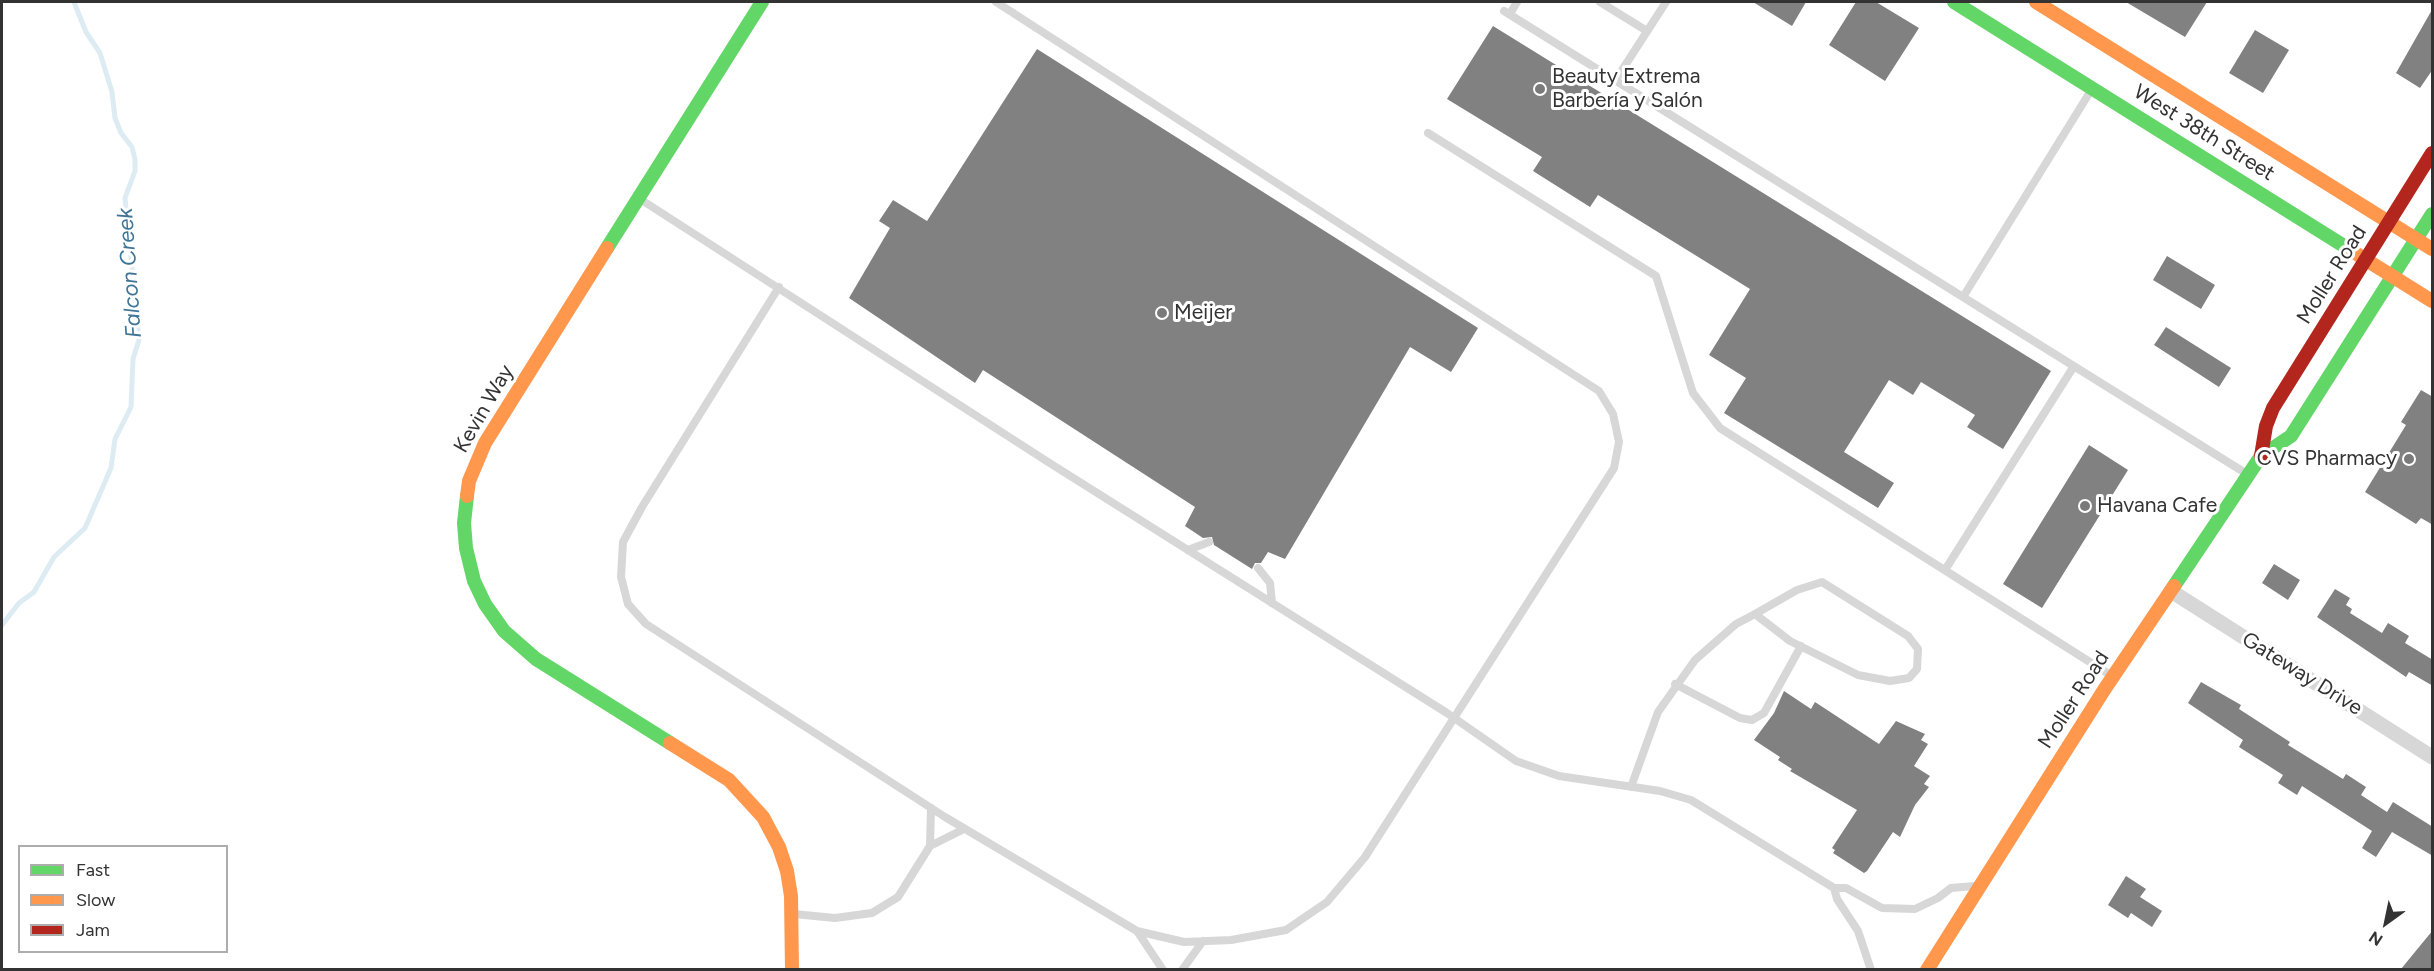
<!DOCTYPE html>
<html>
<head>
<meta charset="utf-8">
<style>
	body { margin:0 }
	#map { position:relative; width:2434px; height:971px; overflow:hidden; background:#fff; font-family:Figtree,sans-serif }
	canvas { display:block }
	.frame { position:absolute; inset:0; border:3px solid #333; pointer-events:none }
	.legend { position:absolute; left:18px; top:845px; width:210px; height:108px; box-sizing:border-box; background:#fff; border:2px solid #adadad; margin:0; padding:8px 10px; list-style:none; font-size:18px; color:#333 }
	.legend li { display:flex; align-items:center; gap:12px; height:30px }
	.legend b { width:30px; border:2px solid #adadad }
	.north { position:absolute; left:2356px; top:893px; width:60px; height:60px; -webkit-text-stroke:4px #fff; paint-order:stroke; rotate:213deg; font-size:16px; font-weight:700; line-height:24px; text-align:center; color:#333 }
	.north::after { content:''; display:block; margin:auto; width:21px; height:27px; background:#333; clip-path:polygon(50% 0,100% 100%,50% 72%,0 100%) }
</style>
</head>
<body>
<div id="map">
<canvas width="2434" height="971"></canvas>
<div class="frame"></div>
<ul class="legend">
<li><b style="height:8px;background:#63d668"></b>Fast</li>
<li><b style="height:8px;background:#ff974d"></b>Slow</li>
<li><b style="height:8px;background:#b3261e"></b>Jam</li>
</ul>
<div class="north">N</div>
</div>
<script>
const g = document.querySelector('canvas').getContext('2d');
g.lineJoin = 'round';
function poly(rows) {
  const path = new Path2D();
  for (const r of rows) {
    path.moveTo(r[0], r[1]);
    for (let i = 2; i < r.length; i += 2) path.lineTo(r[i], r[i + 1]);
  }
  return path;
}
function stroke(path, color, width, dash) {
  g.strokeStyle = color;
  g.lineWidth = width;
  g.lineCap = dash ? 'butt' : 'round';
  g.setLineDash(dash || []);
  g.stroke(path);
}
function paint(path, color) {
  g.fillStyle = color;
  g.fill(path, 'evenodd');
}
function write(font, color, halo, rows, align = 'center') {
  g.font = font + ' Figtree,sans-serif';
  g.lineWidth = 6;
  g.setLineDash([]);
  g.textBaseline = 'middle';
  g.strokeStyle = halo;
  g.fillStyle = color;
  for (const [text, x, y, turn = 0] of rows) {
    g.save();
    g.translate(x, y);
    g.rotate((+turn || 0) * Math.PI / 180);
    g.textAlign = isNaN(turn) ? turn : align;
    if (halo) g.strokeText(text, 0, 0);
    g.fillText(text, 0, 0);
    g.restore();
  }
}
const stream = poly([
	[2,625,19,603,34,592,54,557,85,528,111,468,115,439,131,407,133,359,139,340,125,198,135,171,135,159,132,147,121,133,115,118,112,92,100,53,86,32,74,2]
]);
const building = poly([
	[1753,2,1806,2,1792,26],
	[1856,2,1876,2,1919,28,1885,81,1829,45],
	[2126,2,2207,2,2185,37],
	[2433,8,2433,69,2420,88,2396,73],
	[1493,26,2051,371,2003,449,1967,427,1975,415,1921,382,1913,395,1889,380,1844,452,1894,483,1878,508,1724,413,1746,378,1709,355,1750,289,1598,195,1590,207,1533,171,1542,157,1447,99],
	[2255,30,2289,50,2263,93,2229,73],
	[1037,49,1478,328,1451,372,1410,347,1285,559,1268,552,1261,563,1255,563,1252,569,1214,545,1212,537,1203,538,1185,526,1195,507,983,370,975,383,849,298,890,228,879,221,893,200,927,221],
	[2167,256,2215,285,2201,309,2153,280],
	[2166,327,2231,368,2219,387,2154,345],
	[2421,390,2433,397,2433,525,2421,518,2416,524,2365,492,2406,425,2401,422],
	[2089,445,2128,470,2042,608,2003,584],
	[2274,564,2300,580,2288,600,2262,583],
	[2335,589,2350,598,2346,605,2352,609,2350,613,2382,633,2388,623,2409,636,2405,643,2433,660,2433,686,2409,672,2406,677,2317,617],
	[2201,682,2241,705,2239,709,2290,742,2288,745,2343,779,2346,774,2366,787,2361,795,2387,812,2393,802,2433,827,2433,856,2392,832,2376,857,2362,848,2372,831,2302,786,2297,795,2278,783,2283,775,2239,747,2243,740,2188,703],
	[1784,691,1811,709,1815,702,1879,744,1896,721,1925,734,1921,740,1928,744,1914,766,1930,776,1924,784,1929,787,1915,805,1900,837,1893,832,1867,871,1864,873,1833,853,1835,850,1832,848,1857,810,1790,771,1792,769,1778,760,1780,757,1754,740,1774,713],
	[2126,876,2146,889,2140,897,2162,911,2152,927,2131,913,2128,918,2108,905],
	[2433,930,2433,969,2401,969]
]);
const lane = poly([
	[1600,2,1647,31],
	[1504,11,2247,474],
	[1510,14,1517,2],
	[1615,81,1666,2],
	[1428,133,1656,276,1693,393,1720,428,2112,676],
	[640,199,1048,462,1447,713,1516,761,1559,776,1660,791,1691,800,1834,888,1846,888,1882,908,1915,909,1938,898,1951,888,1975,886],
	[779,287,642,507,623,542,621,577,628,604,646,624,945,817,1137,931,1184,942,1231,940,1286,930,1327,902,1365,857,1614,468,1619,442,1613,414,1599,391,996,2],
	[1963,297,2090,92],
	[1188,550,1209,542],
	[1258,568,1270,583,1272,603],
	[1945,570,2074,366],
	[1675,684,1740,718,1752,720,1764,713,1801,646],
	[1631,787,1658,712,1695,660,1736,624,1755,614,1797,590,1822,582,1908,636,1918,649,1917,669,1909,678,1890,681,1858,675,1790,641,1755,614],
	[931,808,930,846,964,829],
	[1834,888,1837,899,1858,931,1871,970],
	[794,914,835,918,872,913,898,897,930,846],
	[1137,931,1163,970],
	[1182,970,1203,941]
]);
const street = poly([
	[2171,591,2432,757]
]);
const fast = poly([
	[1954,2,2352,251],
	[607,248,762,2],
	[467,496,464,523,466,548,474,581,485,604,504,631,536,659,670,743],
	[2174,586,2261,456,2291,436,2432,214]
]);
const slow = poly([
	[2036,2,2432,249],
	[2352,251,2432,301],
	[467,496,469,481,485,443,607,248],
	[670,743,729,780,763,817,779,847,787,871,791,896,792,970],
	[1927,970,2104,690,2174,586]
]);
const jam = poly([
	[2261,456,2266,426,2273,408,2432,153]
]);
const markers = [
	[1540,89,6,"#7a7a7a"],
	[1162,313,6,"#7a7a7a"],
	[2409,459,6,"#7a7a7a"],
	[2085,506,6,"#7a7a7a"]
];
const poiNames = [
	["Beauty Extrema",1552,77],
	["Barbería y Salón",1552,101],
	["Meijer",1174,313],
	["CVS Pharmacy",2397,459,"right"],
	["Havana Cafe",2097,506]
];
const streetNames = [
	["West 38th Street",2204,133,32],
	["Moller Road",2332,275,-58],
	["Kevin Way",484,409,-60],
	["Gateway Drive",2302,674,32],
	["Moller Road",2074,700,-57]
];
const waterNames = [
	["Falcon Creek",130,273,-94]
];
stroke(stream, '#ddebf3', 5);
paint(building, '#818181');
stroke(lane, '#d7d7d7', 8);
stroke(street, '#d7d7d7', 15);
stroke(fast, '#63d668', 14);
stroke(slow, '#ff974d', 14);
stroke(jam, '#b3261e', 14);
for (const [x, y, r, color] of markers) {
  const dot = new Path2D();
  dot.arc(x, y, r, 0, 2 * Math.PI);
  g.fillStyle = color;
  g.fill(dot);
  stroke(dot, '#fff', 2);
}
write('21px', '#333', '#fff', poiNames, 'left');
write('21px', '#333', '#fff', streetNames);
write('italic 22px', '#3f7597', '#fff', waterNames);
</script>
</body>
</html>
